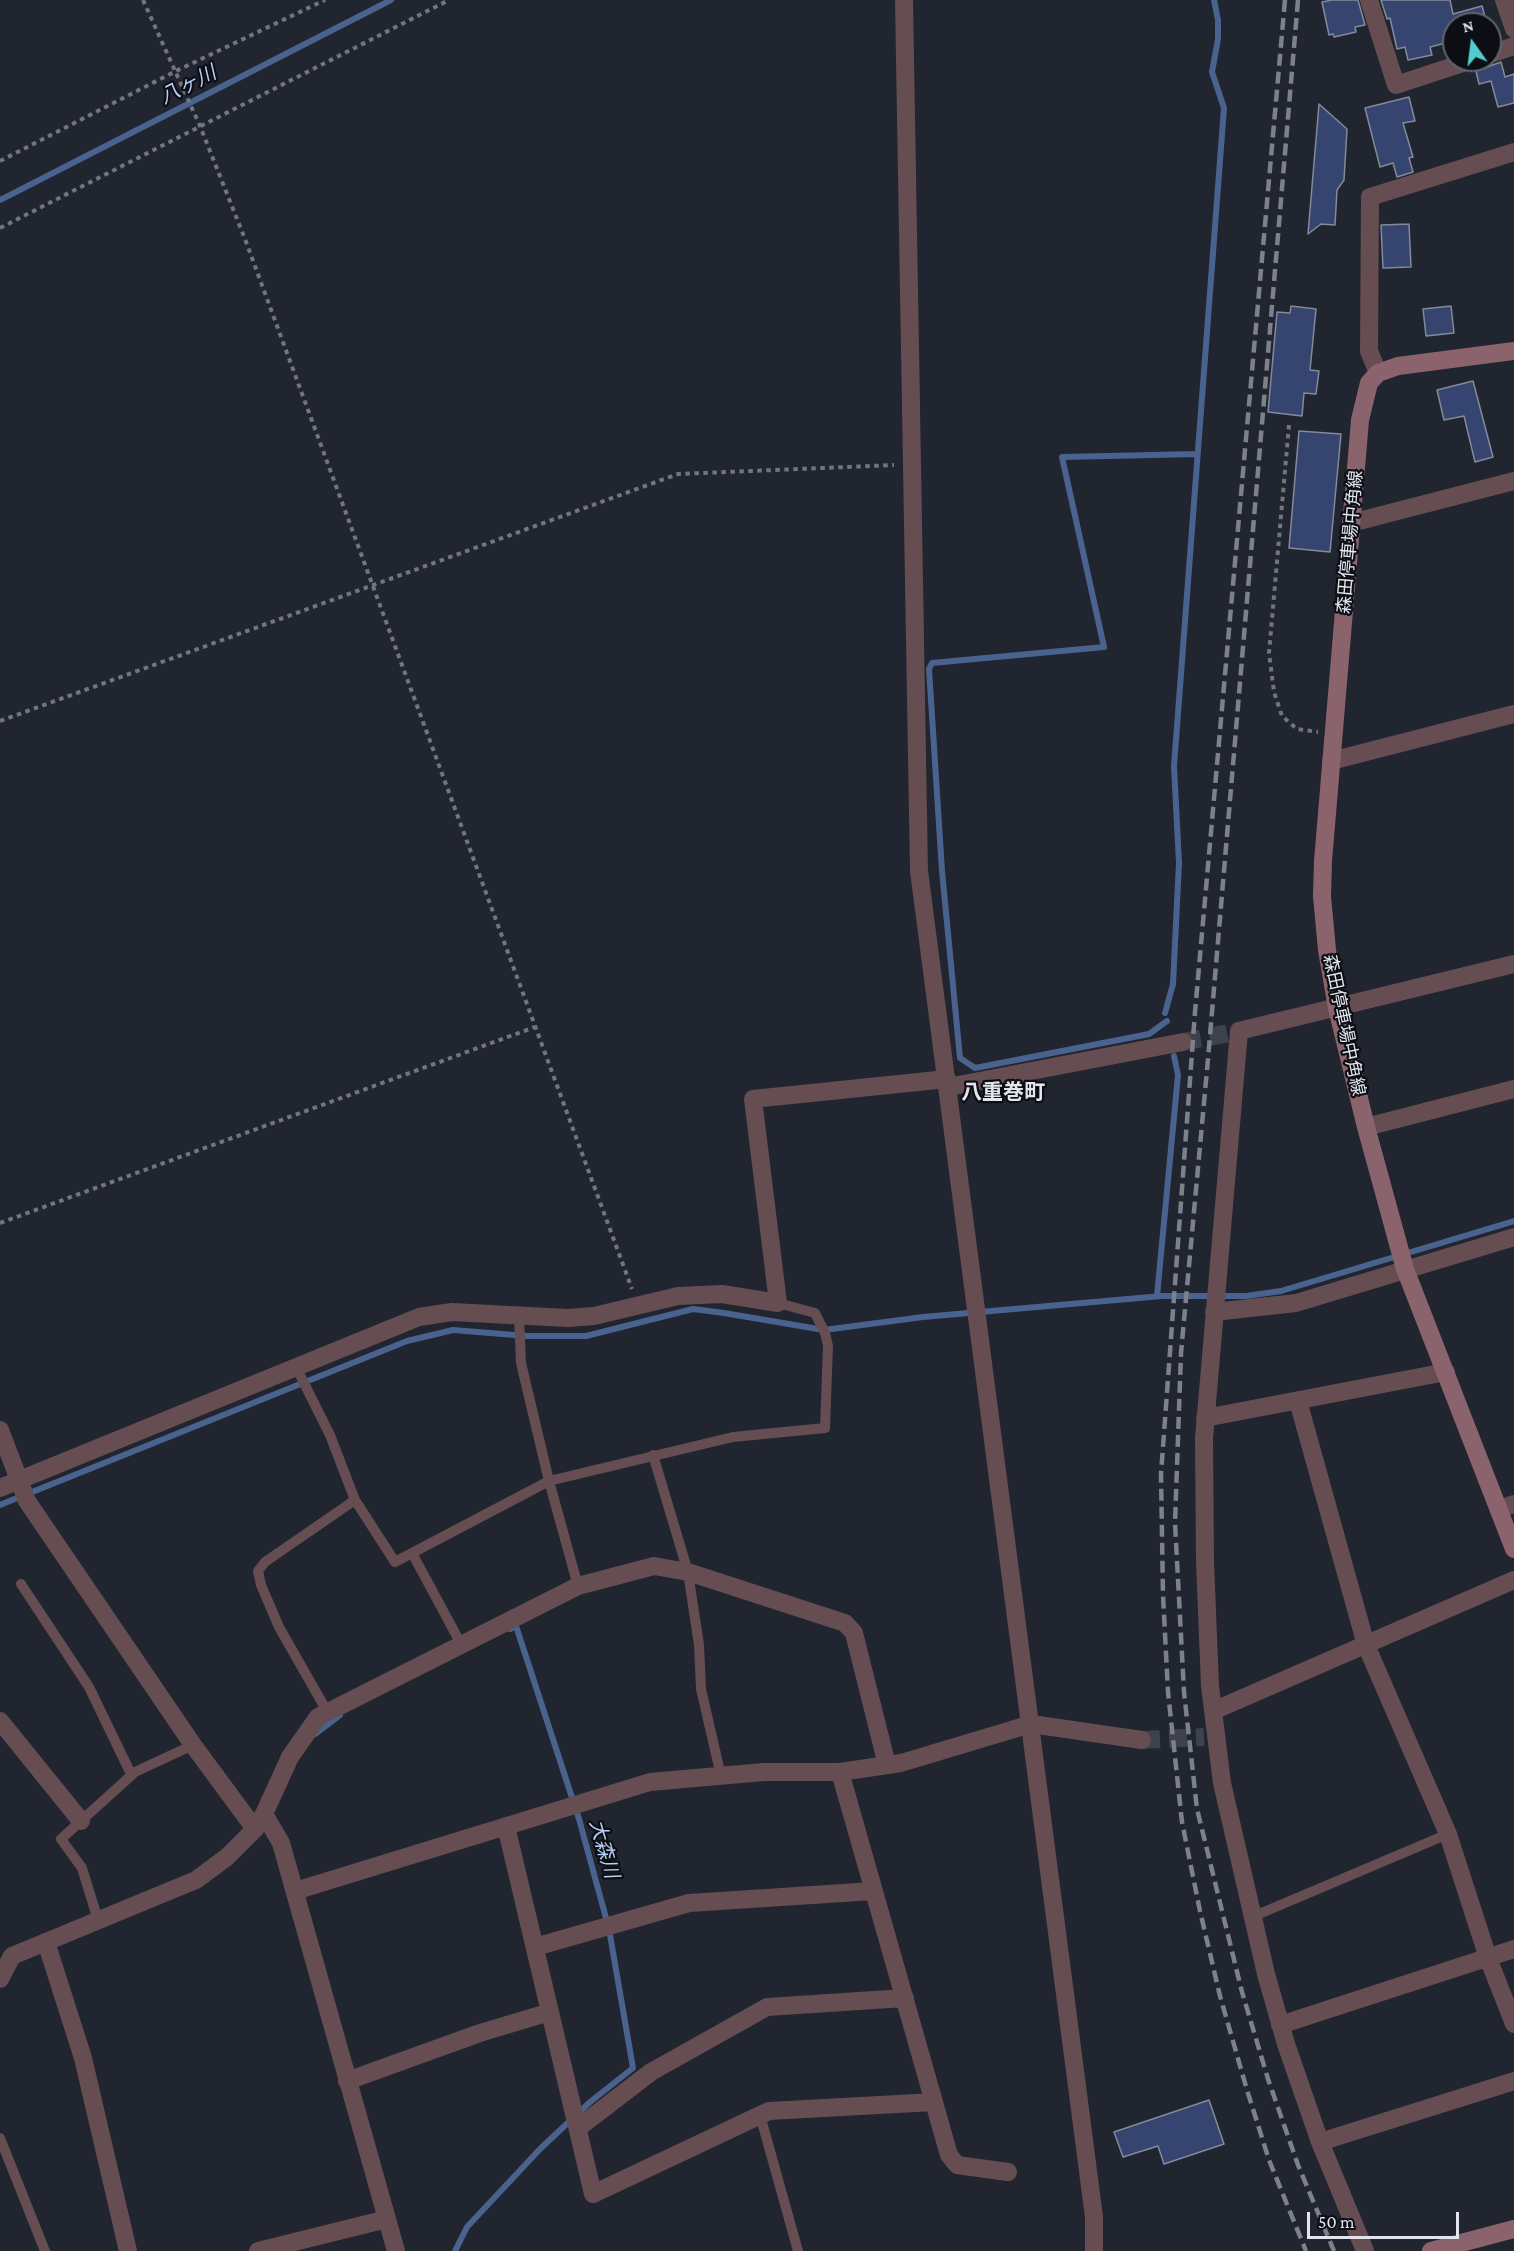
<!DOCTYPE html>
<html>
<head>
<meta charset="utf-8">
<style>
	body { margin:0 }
	#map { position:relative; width:1514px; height:2251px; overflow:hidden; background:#202530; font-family:"Crimson Pro",serif }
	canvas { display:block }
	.north { position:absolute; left:1442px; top:12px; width:60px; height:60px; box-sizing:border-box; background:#0c0e13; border:2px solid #62646b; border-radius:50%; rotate:346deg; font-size:16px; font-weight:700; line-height:24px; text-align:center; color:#e2e5ee }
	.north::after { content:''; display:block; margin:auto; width:21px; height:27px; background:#51ccd2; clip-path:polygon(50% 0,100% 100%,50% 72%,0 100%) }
	.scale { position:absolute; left:1307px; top:2212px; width:152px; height:27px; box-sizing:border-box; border:3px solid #e2e5ee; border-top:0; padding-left:8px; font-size:18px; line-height:21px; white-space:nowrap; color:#e2e5ee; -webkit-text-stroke:4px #0c0e13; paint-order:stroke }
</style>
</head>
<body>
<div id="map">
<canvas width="1514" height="2251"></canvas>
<div class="north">N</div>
<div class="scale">50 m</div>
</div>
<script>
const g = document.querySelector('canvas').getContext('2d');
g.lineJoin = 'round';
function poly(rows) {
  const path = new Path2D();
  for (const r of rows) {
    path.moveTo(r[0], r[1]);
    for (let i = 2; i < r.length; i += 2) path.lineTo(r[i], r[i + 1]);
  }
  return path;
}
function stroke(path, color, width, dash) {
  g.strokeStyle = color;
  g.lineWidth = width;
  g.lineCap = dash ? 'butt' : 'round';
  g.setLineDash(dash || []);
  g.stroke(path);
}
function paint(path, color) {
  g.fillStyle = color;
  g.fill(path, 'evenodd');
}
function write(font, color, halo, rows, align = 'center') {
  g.font = font + ' "Crimson Pro","Noto Sans JP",serif';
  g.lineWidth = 4.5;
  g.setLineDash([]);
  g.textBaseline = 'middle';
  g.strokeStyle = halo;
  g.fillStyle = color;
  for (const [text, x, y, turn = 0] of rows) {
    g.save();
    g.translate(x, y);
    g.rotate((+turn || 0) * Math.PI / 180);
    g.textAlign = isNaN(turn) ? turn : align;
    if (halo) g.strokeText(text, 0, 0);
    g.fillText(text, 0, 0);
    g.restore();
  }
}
const stream = poly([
	[0,200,391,0],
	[1165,1013,1173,984,1179,863,1174,766,1224,108,1212,72,1218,39,1218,20,1214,0],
	[1167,1021,1149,1034,975,1068,960,1058,942,871,929,669,932,663,1104,647,1062,457,1197,454],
	[1157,1296,1178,1075,1174,1056],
	[0,1505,407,1341,453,1330,527,1336,586,1336,693,1309,724,1313,824,1330,923,1317,1162,1296,1246,1296,1281,1291,1514,1221],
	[315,1734,340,1715],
	[455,2251,467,2227,540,2149,590,2102,633,2068,609,1929,579,1819,516,1626,510,1629]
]);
const building = poly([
	[1332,0,1358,0,1365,25,1355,27,1356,32,1334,37,1333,34,1329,35,1322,2,1332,0],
	[1381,0,1450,0,1453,14,1482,6,1487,24,1454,24,1454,41,1430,47,1432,55,1408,60,1405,47,1397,49,1390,18,1387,19,1381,0],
	[1501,62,1505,77,1514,74,1514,103,1498,107,1491,81,1479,84,1476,71,1501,62],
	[1409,97,1415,121,1403,123,1413,157,1409,158,1413,172,1397,177,1393,163,1380,167,1365,108,1409,97],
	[1319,104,1347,129,1344,180,1337,190,1335,225,1321,224,1308,234,1319,104],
	[1409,224,1411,267,1383,268,1381,225,1409,224],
	[1291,306,1316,309,1310,370,1319,371,1316,394,1304,393,1302,416,1268,412,1277,312,1290,313,1291,306],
	[1451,306,1454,333,1426,336,1423,309,1451,306],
	[1473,381,1493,457,1475,462,1464,416,1444,420,1437,390,1473,381],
	[1299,431,1341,434,1330,552,1289,548,1299,431],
	[1209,2100,1224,2144,1164,2164,1158,2146,1123,2157,1114,2132,1209,2100]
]);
const minorTunnel = poly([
	[1183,1042,1239,1031],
	[1142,1740,1204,1737]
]);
const path = poly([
	[143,0,200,126,245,239,632,1289],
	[0,161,176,71,325,0],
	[0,228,449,0],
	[1289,425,1269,653,1274,692,1282,716,1297,729,1318,732],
	[0,721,678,474,894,465],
	[0,1223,535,1027]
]);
const service = poly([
	[519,1317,521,1363,549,1481,578,1586],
	[296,1367,330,1435,355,1500,395,1562,549,1481,733,1437,825,1428,828,1346,825,1333,815,1313,778,1303],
	[653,1455,688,1572,699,1645,701,1689,721,1776],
	[412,1553,461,1644],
	[21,1584,89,1687,131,1774],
	[328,1713,279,1627,261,1585,258,1571,265,1562,355,1500],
	[1252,1917,1448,1834],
	[98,1920,82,1868,61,1839,135,1772,193,1745],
	[760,2115,798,2251],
	[0,2138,45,2251]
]);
const minor = poly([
	[1369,0,1396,85,1472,60],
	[1504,0,1514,29],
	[1490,54,1514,46],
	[1378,373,1369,351,1370,197,1514,152],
	[1351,523,1514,481],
	[1331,761,1514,714],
	[948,1087,1183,1042],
	[1366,1127,1514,1089],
	[1214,1312,1296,1303,1514,1237],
	[1298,1401,1366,1645,1448,1834,1488,1958,1514,2024],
	[1205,1418,1446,1372],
	[0,1430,27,1501,193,1745,255,1829],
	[0,1488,419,1317,452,1312,568,1318,594,1316,678,1296,722,1294,778,1303,753,1099,947,1079],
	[1499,1509,1514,1504],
	[1213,1711,1514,1580],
	[0,1721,81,1821],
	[840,1772,949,2155,957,2165,1008,2172],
	[264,1814,281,1843,396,2251],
	[506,1826,593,2194,769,2111,934,2102],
	[295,1891,650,1782,764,1772,840,1772,901,1763,1031,1724,1142,1740],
	[46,1942,83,2058,128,2251],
	[535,1947,689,1903,874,1891],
	[0,1979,12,1956,196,1880,227,1857,255,1829,264,1814,290,1757,318,1717,578,1586,654,1566,688,1572,845,1623,854,1633,887,1765],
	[1280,2025,1514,1949],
	[347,2081,480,2033,550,2012],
	[578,2128,651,2072,767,2007,905,1998],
	[1320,2142,1514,2081],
	[258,2251,387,2219],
	[1365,2251,1320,2142,1286,2044,1266,1974,1222,1783,1210,1686,1205,1562,1204,1438,1239,1031,1514,964]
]);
const tertiary = poly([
	[904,0,919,871,1094,2217,1094,2251]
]);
const secondary = poly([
	[1514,351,1398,366,1378,373,1369,383,1360,420,1323,861,1322,896,1327,950,1337,1008,1366,1127,1405,1269,1514,1549],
	[1431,2251,1514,2229]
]);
const rail = poly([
	[1285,0,1195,1012,1161,1474,1163,1595,1168,1692,1182,1822,1200,1911,1220,1996,1247,2090,1269,2160,1306,2251],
	[1298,0,1208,1059,1181,1353,1175,1523,1184,1692,1197,1809,1242,1992,1268,2079,1298,2165,1334,2251]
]);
const streetNames = [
	["森田停車場中角線",1350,542,-85],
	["森田停車場中角線",1344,1025,78]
];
const waterNames = [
	["八ヶ川",188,85,-27],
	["大森川",604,1849,74]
];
const quarterNames = [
	["八重巻町",1003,1093]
];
stroke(stream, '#4a638e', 6);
paint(building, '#35456f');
stroke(building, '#848a99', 1.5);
stroke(minorTunnel, '#3d424c', 18, [18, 9]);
stroke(path, '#717580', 4, [4.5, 4.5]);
stroke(service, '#654d52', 10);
stroke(minor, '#654d52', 18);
stroke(tertiary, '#654d52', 18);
stroke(secondary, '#8a636c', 18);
stroke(rail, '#7d818b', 4.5, [12, 6]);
write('18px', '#e2e5ee', '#0c0e13', streetNames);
write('italic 20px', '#b6cff7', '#0c0e13', waterNames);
write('bold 21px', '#e2e5ee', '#0c0e13', quarterNames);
</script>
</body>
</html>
